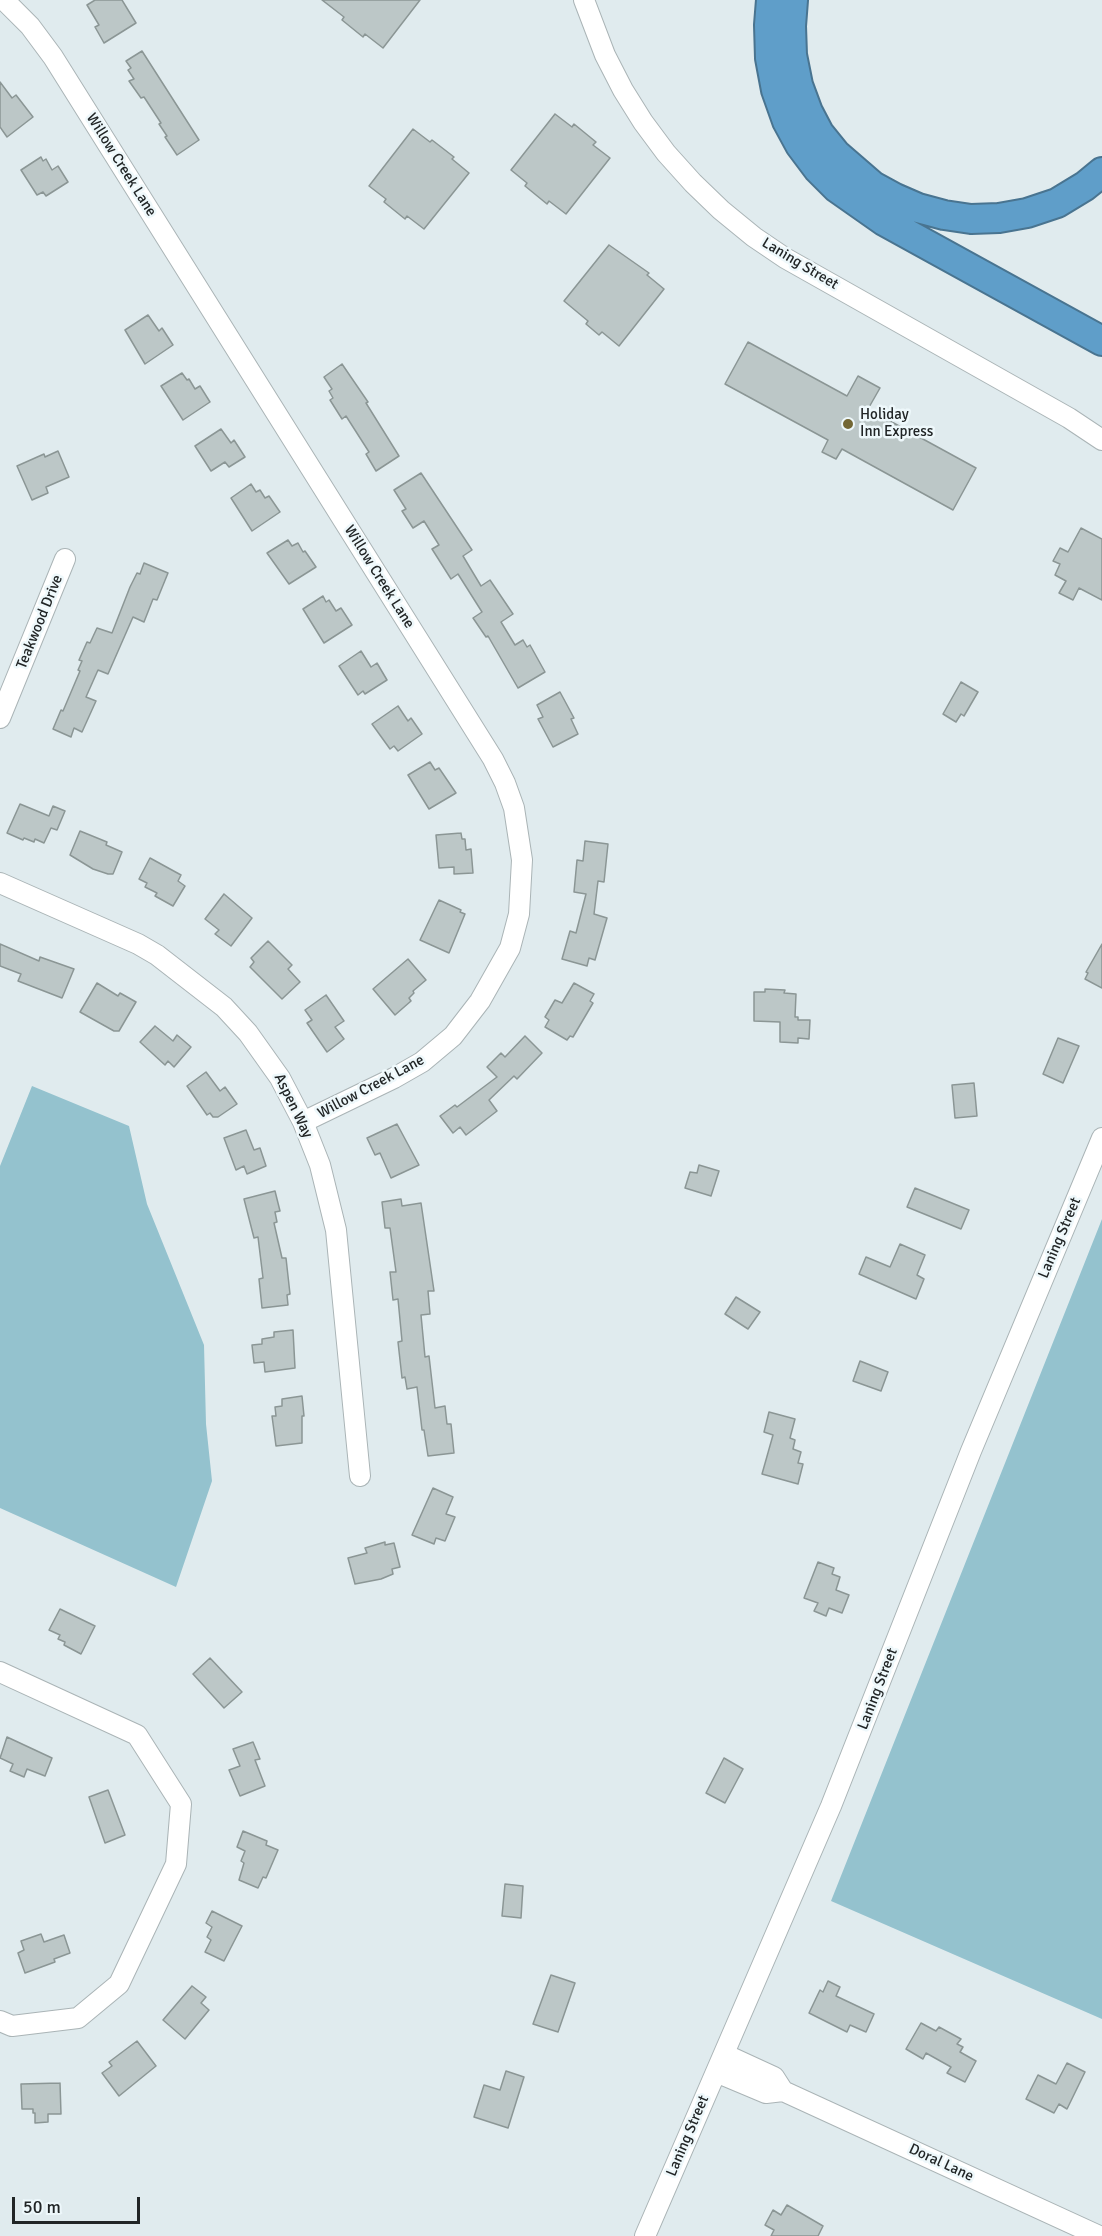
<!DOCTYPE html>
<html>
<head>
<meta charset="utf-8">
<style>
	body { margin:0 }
	#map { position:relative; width:1102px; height:2236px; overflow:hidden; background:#e0ebee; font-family:Signika,sans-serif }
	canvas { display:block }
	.scale { position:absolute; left:12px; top:2197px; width:128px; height:27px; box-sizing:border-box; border:3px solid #212526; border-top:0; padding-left:8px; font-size:18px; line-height:21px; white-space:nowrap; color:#212526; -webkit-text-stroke:4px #eef8fb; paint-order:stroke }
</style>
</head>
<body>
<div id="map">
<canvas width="1102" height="2236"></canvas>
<div class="scale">50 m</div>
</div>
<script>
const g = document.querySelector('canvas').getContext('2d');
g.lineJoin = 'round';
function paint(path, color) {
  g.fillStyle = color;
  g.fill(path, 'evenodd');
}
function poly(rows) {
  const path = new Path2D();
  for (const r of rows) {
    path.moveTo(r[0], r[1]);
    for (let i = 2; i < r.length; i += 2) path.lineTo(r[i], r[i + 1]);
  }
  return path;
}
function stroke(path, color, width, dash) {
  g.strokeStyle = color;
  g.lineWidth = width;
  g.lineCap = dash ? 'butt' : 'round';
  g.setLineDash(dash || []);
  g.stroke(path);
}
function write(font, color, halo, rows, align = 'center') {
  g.font = font + ' Signika,sans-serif';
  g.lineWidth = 5;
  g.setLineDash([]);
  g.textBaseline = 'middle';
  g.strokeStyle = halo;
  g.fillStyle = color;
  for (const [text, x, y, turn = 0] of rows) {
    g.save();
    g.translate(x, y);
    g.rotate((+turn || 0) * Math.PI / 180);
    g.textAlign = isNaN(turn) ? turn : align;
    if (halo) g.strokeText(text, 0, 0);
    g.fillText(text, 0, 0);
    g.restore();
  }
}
const forest = poly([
	[32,1086,129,1126,147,1204,204,1345,206,1424,212,1481,176,1587,0,1508,0,1166],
	[1102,1219,1102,2019,831,1901]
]);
const building = poly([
	[95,0,122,0,136,23,104,43,95,27,99,25,87,5,95,0],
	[322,0,420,0,383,48,365,34,363,37,342,20,344,17,322,0],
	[142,51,199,140,177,155,165,137,167,136,159,124,161,123,144,97,141,98,129,81,134,79,128,70,131,68,126,61,142,51],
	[0,82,12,98,16,95,33,117,7,137,0,127,0,82],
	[555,114,572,127,574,124,596,142,593,145,610,158,566,214,549,201,547,204,525,186,527,183,511,170,555,114],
	[413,129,430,142,432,140,454,157,452,159,469,173,424,229,407,216,405,219,384,202,386,199,369,186,413,129],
	[41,157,43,161,46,159,52,170,58,166,68,182,46,196,43,192,37,195,21,170,41,157],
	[609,245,649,273,647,275,664,289,619,346,602,332,599,335,586,324,588,321,564,301,609,245],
	[148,315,159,331,162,328,173,345,145,364,125,330,148,315],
	[748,342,847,396,858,376,880,388,868,409,976,468,953,510,842,449,836,459,822,452,828,440,725,384,748,342],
	[342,364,368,402,366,403,399,456,376,471,366,454,369,452,346,416,342,419,330,400,333,398,329,391,332,389,324,377,342,364],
	[182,373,187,380,189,379,195,389,200,386,210,402,183,420,161,386,182,373],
	[221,429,231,443,234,440,245,457,229,467,225,462,211,471,195,446,221,429],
	[58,451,69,477,46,487,48,493,32,500,17,466,44,454,45,457,58,451],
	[421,473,472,550,463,556,481,586,490,580,513,614,501,622,515,645,523,640,527,647,530,645,545,672,518,688,488,636,486,637,473,618,482,612,458,574,451,579,432,549,439,545,424,521,413,528,402,511,406,509,394,490,421,473],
	[251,484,256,492,260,490,265,498,269,496,280,512,252,531,231,498,251,484],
	[1081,528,1102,539,1102,600,1079,588,1073,600,1059,593,1066,581,1055,575,1060,564,1053,561,1060,548,1068,552,1081,528],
	[288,540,292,546,298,543,303,552,305,551,316,567,289,584,267,553,288,540],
	[144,563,168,573,157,600,153,599,144,622,133,617,108,674,98,670,86,697,96,701,82,732,74,728,71,737,53,729,61,710,63,711,80,671,78,670,82,661,79,660,87,642,90,643,97,628,112,633,130,587,137,573,140,574,144,563],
	[323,596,326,602,329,600,336,611,341,608,352,625,324,643,303,609,323,596],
	[361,651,371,667,377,663,387,680,365,694,363,691,358,695,339,666,361,651],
	[961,682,978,692,964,716,961,714,956,722,943,714,961,682],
	[560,692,574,718,571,719,578,734,553,747,538,719,543,717,537,705,560,692],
	[398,706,408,721,411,718,422,734,398,751,394,746,390,749,372,724,398,706],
	[430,762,435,770,439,768,456,793,429,809,408,775,430,762],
	[20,804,49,816,53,806,65,811,57,830,51,828,44,843,35,839,34,842,24,838,23,840,7,833,20,804],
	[80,831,107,842,106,845,122,852,113,874,108,874,93,869,70,855,80,831],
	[461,833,462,839,465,839,466,850,471,849,473,873,454,874,454,867,439,868,436,835,461,833],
	[585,841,608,844,604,882,598,881,594,914,607,918,595,960,589,958,587,966,562,959,570,931,576,933,586,894,574,892,577,860,583,861,585,841],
	[150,858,181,875,178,881,185,886,173,906,155,896,157,893,145,887,147,883,139,879,150,858],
	[224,894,252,918,231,946,215,934,219,930,205,919,224,894],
	[439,900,461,910,460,912,465,914,449,953,420,940,439,900],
	[268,941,292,965,288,969,300,982,282,999,250,967,254,962,251,958,268,941],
	[0,944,39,961,40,957,74,969,62,998,18,981,21,974,0,966,0,944],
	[1102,944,1102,988,1085,979,1088,973,1086,972,1102,944],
	[408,959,426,980,413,991,414,993,409,998,411,1001,395,1015,373,989,408,959],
	[97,983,118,996,120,993,136,1002,119,1031,114,1031,80,1012,97,983],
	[574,983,594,994,590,1001,593,1003,573,1037,570,1036,567,1040,545,1027,549,1020,545,1017,555,1000,562,1003,574,983],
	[765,989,785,990,784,993,796,994,795,1017,798,1017,798,1020,810,1020,809,1039,798,1038,798,1043,780,1042,780,1022,754,1021,754,992,765,992,765,989],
	[326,995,344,1021,335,1027,344,1039,327,1052,307,1023,312,1020,305,1010,326,995],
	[155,1026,173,1041,177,1035,191,1047,174,1067,168,1061,165,1065,140,1042,155,1026],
	[525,1036,542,1053,517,1079,514,1076,489,1100,497,1111,466,1135,460,1127,453,1133,440,1116,455,1105,457,1107,497,1077,487,1067,501,1053,505,1057,525,1036],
	[1058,1038,1079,1046,1063,1083,1043,1074,1058,1038],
	[206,1072,220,1091,225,1087,237,1104,218,1117,213,1117,210,1113,207,1115,187,1086,206,1072],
	[974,1083,977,1116,955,1118,952,1085,974,1083],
	[397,1124,419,1165,391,1178,380,1153,375,1155,367,1138,397,1124],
	[246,1130,254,1150,260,1148,266,1166,247,1174,244,1166,236,1170,224,1138,246,1130],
	[699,1165,719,1171,711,1196,685,1188,690,1172,697,1173,699,1165],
	[915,1188,969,1210,961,1229,907,1207,915,1188],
	[275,1191,280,1211,275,1212,277,1222,274,1223,282,1258,286,1258,290,1294,287,1295,288,1305,262,1308,259,1279,263,1278,258,1237,254,1238,244,1199,275,1191],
	[401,1199,402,1206,421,1203,434,1291,428,1291,430,1314,421,1315,425,1357,429,1356,435,1408,445,1406,447,1424,451,1424,454,1453,428,1456,424,1430,422,1430,417,1387,407,1389,405,1377,402,1378,398,1342,402,1341,398,1299,393,1300,390,1272,396,1272,390,1228,385,1228,382,1202,401,1199],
	[900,1244,925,1255,917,1275,924,1279,916,1299,859,1274,866,1257,890,1267,900,1244],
	[736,1297,760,1312,748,1329,725,1314,736,1297],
	[293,1330,295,1368,265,1372,264,1362,254,1363,252,1345,262,1344,262,1339,274,1337,274,1332,293,1330],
	[860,1361,888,1372,881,1391,853,1381,860,1361],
	[302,1396,304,1416,302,1416,302,1443,276,1446,272,1416,276,1416,275,1407,282,1406,282,1399,302,1396],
	[769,1412,795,1419,790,1438,795,1440,793,1449,801,1452,798,1463,803,1464,798,1484,762,1474,773,1435,764,1432,769,1412],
	[433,1488,453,1497,446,1514,455,1517,445,1541,436,1538,434,1544,412,1535,433,1488],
	[385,1542,385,1545,394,1543,400,1567,392,1569,393,1574,381,1579,355,1584,348,1558,367,1553,365,1548,385,1542],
	[818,1562,834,1568,832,1574,840,1577,836,1590,849,1595,842,1613,829,1608,826,1616,814,1611,818,1603,804,1598,818,1562],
	[60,1609,95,1626,81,1654,64,1645,65,1642,58,1639,60,1635,49,1630,60,1609],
	[210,1658,242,1692,224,1708,193,1674,210,1658],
	[7,1737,52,1758,45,1776,27,1769,24,1777,10,1771,13,1764,0,1758,7,1737],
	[253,1742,260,1759,255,1760,265,1786,240,1796,229,1770,240,1766,233,1749,253,1742],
	[724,1758,743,1769,725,1803,706,1793,724,1758],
	[108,1790,125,1835,105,1843,89,1797,108,1790],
	[243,1831,267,1841,266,1845,278,1850,266,1878,263,1877,258,1888,239,1880,244,1863,241,1861,245,1851,237,1847,243,1831],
	[505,1884,523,1886,521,1918,502,1916,505,1884],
	[212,1911,242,1926,224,1961,205,1952,211,1940,207,1937,212,1927,206,1923,212,1911],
	[41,1934,44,1942,64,1935,70,1953,54,1959,55,1962,25,1973,18,1953,24,1950,21,1941,41,1934],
	[551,1975,575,1983,558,2032,533,2024,551,1975],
	[828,1981,840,1987,836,1996,874,2014,866,2032,850,2025,847,2032,809,2013,820,1990,823,1992,828,1981],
	[192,1986,206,1997,201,2003,209,2010,185,2039,163,2020,192,1986],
	[921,2023,936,2031,939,2027,961,2039,957,2044,963,2047,960,2052,976,2061,965,2082,947,2073,951,2067,926,2053,923,2059,906,2049,921,2023],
	[137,2041,156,2066,119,2096,102,2073,112,2066,109,2062,137,2041],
	[1067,2063,1085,2072,1067,2109,1059,2104,1054,2113,1026,2099,1038,2075,1056,2084,1067,2063],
	[506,2071,524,2077,508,2128,474,2117,484,2085,500,2090,506,2071],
	[60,2083,61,2114,48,2114,48,2122,35,2123,35,2113,33,2113,33,2109,22,2109,21,2084,60,2083],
	[787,2205,823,2226,818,2236,771,2236,774,2230,765,2225,773,2210,781,2215,787,2205]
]);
const minor = poly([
	[4,0,30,26,53,57,493,759,505,783,514,808,522,860,519,914,510,948,480,1001,453,1036,422,1062,394,1078,303,1122],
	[584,0,605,55,623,90,643,122,666,153,693,183,721,210,754,237,785,258,1069,418,1102,440],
	[0,718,65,559],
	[0,883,138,944,157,955,224,1007,248,1033,280,1078,303,1122,320,1165,336,1230,360,1476],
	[0,1672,137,1735,181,1804,176,1864,119,1984,78,2018,12,2026,0,2021],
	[724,2054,774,2077,783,2091,1099,2236],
	[716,2072,766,2093,783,2091],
	[645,2236,831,1806,971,1451,1102,1138]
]);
const highway = poly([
	[771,0,769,25,770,58,776,90,787,121,800,145,818,169,837,188,884,221,1102,341],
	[793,0,791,26,792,55,798,85,808,112,819,133,836,154,873,186,895,198,918,208,944,215,971,219,999,218,1027,213,1057,203,1085,186,1102,172]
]);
const markers = [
	[848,424,6,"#736734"]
];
const streetNames = [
	["Willow Creek Lane",121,165,58],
	["Laning Street",800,264,31],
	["Willow Creek Lane",379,577,58],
	["Teakwood Drive",40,622,-68],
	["Willow Creek Lane",371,1087,-28],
	["Aspen Way",293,1106,64],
	["Laning Street",1060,1238,-67],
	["Laning Street",878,1689,-69],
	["Laning Street",688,2136,-67],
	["Doral Lane",941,2163,25]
];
const poiNames = [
	["Holiday",860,415],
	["Inn Express",860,432]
];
paint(forest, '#94c2ce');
paint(building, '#bcc7c7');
stroke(building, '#8b9695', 1.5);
stroke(minor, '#aab4b6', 22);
stroke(highway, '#497490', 32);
stroke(minor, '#fff', 20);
stroke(highway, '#5f9ec9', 28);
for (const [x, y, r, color] of markers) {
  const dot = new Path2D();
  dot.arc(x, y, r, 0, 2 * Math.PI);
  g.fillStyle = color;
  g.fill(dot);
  stroke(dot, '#eef8fb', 2);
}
write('15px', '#212526', '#eef8fb', streetNames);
write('15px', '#212526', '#eef8fb', poiNames, 'left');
</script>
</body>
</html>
